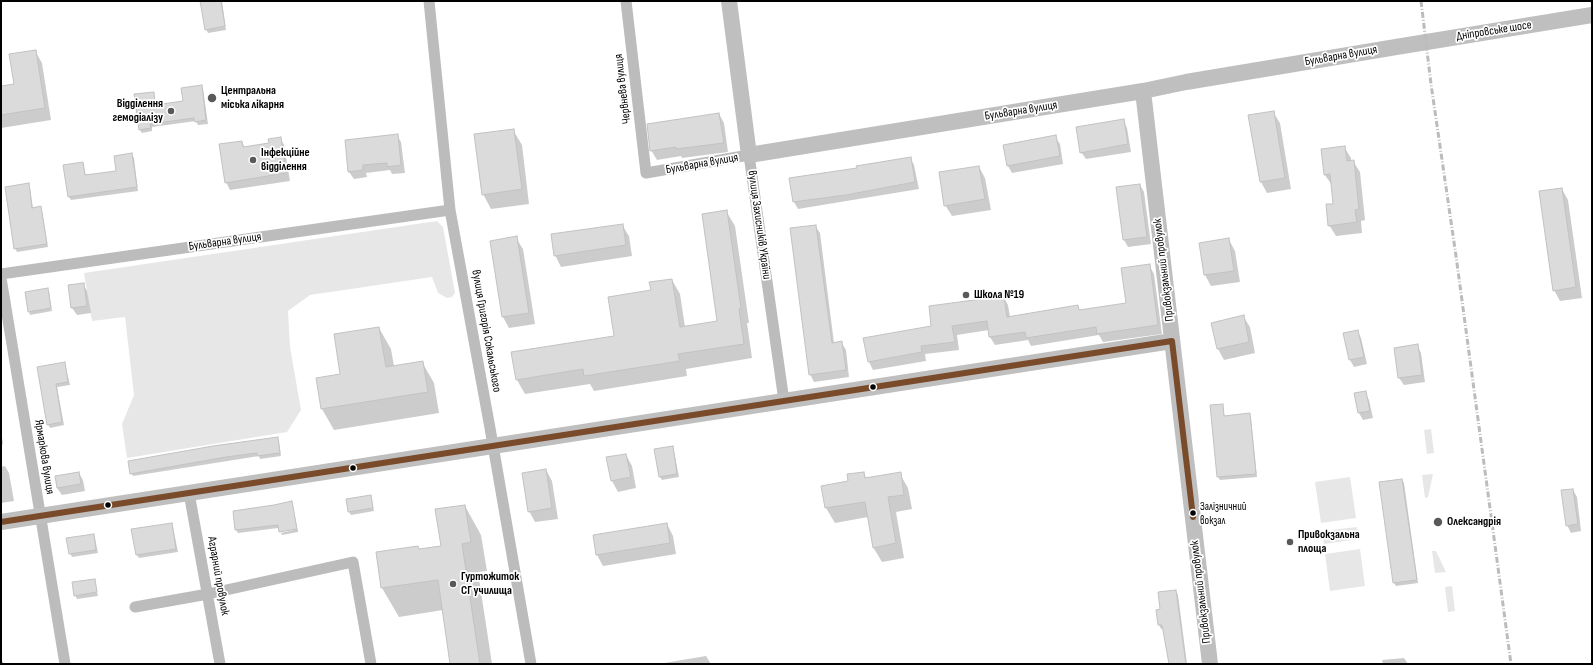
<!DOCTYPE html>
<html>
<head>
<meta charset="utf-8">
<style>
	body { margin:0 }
	#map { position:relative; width:1593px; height:665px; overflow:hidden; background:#fff; font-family:"Sofia Sans Condensed",sans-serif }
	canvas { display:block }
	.frame { position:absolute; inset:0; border:2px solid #000; pointer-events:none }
</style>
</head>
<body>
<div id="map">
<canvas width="1593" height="665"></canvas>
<div class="frame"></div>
</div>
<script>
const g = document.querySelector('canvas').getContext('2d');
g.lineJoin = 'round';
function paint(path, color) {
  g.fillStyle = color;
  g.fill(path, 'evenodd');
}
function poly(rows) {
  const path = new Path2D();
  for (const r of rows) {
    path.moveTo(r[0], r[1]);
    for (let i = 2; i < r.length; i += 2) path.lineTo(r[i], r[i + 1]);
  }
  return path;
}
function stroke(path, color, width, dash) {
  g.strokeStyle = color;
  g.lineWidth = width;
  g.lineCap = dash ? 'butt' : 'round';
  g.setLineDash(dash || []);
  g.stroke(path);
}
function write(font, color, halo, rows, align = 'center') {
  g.font = font + ' "Sofia Sans Condensed",sans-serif';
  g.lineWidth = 3.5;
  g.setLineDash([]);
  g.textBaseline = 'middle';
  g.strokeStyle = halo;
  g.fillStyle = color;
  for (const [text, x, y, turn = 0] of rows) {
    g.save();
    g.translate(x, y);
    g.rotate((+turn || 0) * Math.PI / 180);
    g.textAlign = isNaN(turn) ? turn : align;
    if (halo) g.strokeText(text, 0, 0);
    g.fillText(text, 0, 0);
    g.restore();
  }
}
const green = poly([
	[437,221,443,227,455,293,452,297,447,298,438,293,432,277,310,295,288,311,290,347,301,410,287,432,127,458,122,424,134,395,125,317,92,321,84,273],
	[1431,429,1434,453,1427,454,1424,430],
	[1433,474,1428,497,1425,498,1422,475],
	[1350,477,1356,518,1321,523,1315,482],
	[1357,527,1359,539,1324,544,1322,531],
	[1360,549,1365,586,1330,591,1325,554],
	[1432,551,1436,551,1446,572,1435,573],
	[1452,586,1455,611,1448,612,1445,587]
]);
const shadow = poly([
	[201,1,222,1,226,30,208,33,206,29],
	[35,51,42,63,51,120,1,128,1,87,15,84],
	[201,86,203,89,208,124,198,125,196,121,152,127,152,131,142,133,140,130,153,93,156,106,184,102],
	[1273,112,1280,123,1291,189,1267,193,1261,182,1249,116],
	[719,114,724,123,728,152,682,158,681,156,657,160,651,150],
	[1123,120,1127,128,1131,152,1086,159,1081,152],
	[513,130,522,145,529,204,491,209,483,194],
	[397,135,401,142,405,173,392,174,390,170,366,173,367,177,354,179,349,172],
	[1055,137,1060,144,1063,164,1012,173,1008,166,1004,146],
	[280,138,284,145,290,181,230,190,226,182,242,142,245,148,270,144],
	[1344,147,1351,158,1351,162,1353,161,1360,172,1365,220,1361,221,1362,233,1336,236,1329,225,1334,204,1332,185,1324,174],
	[132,155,134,158,138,191,71,200,69,197,83,163,86,176,117,172],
	[910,158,914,165,919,189,798,209,794,202,790,179,858,169],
	[979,167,985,178,991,210,952,216,945,205],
	[28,185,30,188,33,208,40,207,42,211,48,247,17,252,15,248],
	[1140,185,1144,192,1151,244,1128,247,1124,240,1117,188],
	[1562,189,1568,200,1582,298,1560,301,1554,290],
	[726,211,735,226,749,323,747,323,752,358,686,369,687,376,594,391,590,384,525,394,517,380,615,337,652,290,672,280,680,294,685,327,718,322],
	[622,225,629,236,632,256,561,267,555,255],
	[815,226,820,233,834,343,841,342,846,350,849,377,814,382,810,374],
	[516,238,523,249,535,324,509,328,503,317],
	[1229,240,1235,251,1240,282,1211,286,1205,275,1200,244],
	[1149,265,1154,274,1162,334,1103,342,1099,335,1031,346,1028,340,995,345,990,337,989,330,957,335,959,350,925,354,926,361,873,370,869,362,933,326,1003,297,1008,305,1010,317,1077,307,1080,310,1127,304],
	[83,284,87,291,91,313,77,315,72,308],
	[47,289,49,292,52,311,30,315,29,311],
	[1243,316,1250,327,1255,353,1224,360,1218,349,1212,323],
	[379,328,391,349,394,366,422,362,434,383,439,413,334,430,322,409,341,375],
	[1357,331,1361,338,1367,364,1354,367,1350,360,1344,334],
	[1417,345,1421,353,1425,382,1404,385,1399,378,1395,348],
	[65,364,70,385,57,387,64,425,50,428,48,424,38,368],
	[1365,393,1369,400,1373,418,1363,420,1359,413,1356,394],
	[1222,405,1225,417,1249,414,1251,418,1257,477,1220,480,1218,477,1211,406],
	[1,430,3,444,1,445],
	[277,439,279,442,281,456,260,459,259,456,133,476,131,473],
	[672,447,674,451,679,477,662,480,660,477,655,450],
	[626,455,632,466,636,488,618,492,612,481],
	[5,466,9,473,14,501,1,503,1,467],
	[546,470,552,481,558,519,535,522,529,511],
	[79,473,83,480,85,491,62,495,57,488],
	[863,473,867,479,900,474,908,488,912,509,896,512,904,558,882,562,873,547,868,517,835,523,826,508,823,487,850,482],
	[1402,480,1404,483,1418,583,1396,586,1394,583,1380,483],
	[1573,490,1577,497,1581,531,1571,533,1567,525],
	[371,496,374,511,351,515,349,512],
	[292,502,297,527,280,531,278,528,238,533,236,530,234,512],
	[465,506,481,535,487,571,478,572,492,664,451,664,443,610,399,617,382,588,377,553,418,547,420,550,442,546],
	[171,524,173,527,178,552,139,558,137,555,133,530],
	[667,524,673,536,676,554,603,566,597,555],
	[298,529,298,532,282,535,281,533],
	[93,535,95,538,98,553,72,557,70,553],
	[94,580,98,596,77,599,75,595],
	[1176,591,1178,595,1187,664,1169,664,1163,628,1161,629,1159,625,1157,611,1161,610],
	[706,656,711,664,658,664],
	[1,658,4,664,1,664],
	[1404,658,1408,664,1383,664,1382,660]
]);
const building = poly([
	[200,1,221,1,225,26,205,30,200,1],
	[36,50,45,108,1,115,1,86,14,84,9,54,36,50],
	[202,85,206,120,195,122,194,118,150,124,151,128,139,130,134,94,154,92,155,105,183,101,181,88,202,85],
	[1274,111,1285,178,1260,182,1248,115,1274,111],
	[719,113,724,143,676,149,676,147,650,151,647,124,719,113],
	[1124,119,1128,144,1080,153,1076,127,1124,119],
	[514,129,522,189,482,195,474,134,514,129],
	[398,134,401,165,387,167,387,163,373,164,363,165,363,170,348,172,345,140,398,134],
	[1056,135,1060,156,1007,166,1003,145,1056,135],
	[281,137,286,173,225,183,219,144,242,141,243,147,269,143,268,139,281,137],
	[1345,146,1347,161,1354,160,1359,209,1355,210,1357,222,1328,226,1326,204,1333,204,1330,174,1324,175,1321,149,1345,146],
	[132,153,137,187,68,197,63,165,83,162,85,175,116,171,114,156,132,153],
	[911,157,915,182,846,195,793,202,789,178,857,168,856,166,911,157],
	[979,166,985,199,944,206,939,172,979,166],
	[29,183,32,208,41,206,47,244,14,249,5,187,29,183],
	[1140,184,1147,237,1123,240,1116,187,1140,184],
	[1562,188,1576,287,1553,291,1539,191,1562,188],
	[727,210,741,308,739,309,744,344,678,354,680,361,584,376,583,369,516,380,511,352,614,336,608,297,651,290,649,282,672,279,680,327,717,321,702,214,727,210],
	[623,224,626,245,554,256,551,234,623,224],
	[816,225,832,343,842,341,846,370,809,375,790,228,816,225],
	[517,236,529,313,502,317,490,241,517,236],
	[1229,238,1234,271,1204,275,1199,243,1229,238],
	[1150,264,1158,325,1097,334,1096,327,1026,338,1025,332,989,337,987,321,952,326,955,342,921,346,922,352,868,362,863,338,931,326,929,306,1004,296,1007,317,1078,305,1079,310,1126,303,1121,268,1150,264],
	[84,283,87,306,71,308,68,285,84,283],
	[48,288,51,308,28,312,25,292,48,288],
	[1244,315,1249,342,1217,349,1211,323,1244,315],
	[379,327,386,367,423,361,428,392,321,409,316,378,340,374,334,334,379,327],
	[1358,330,1364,357,1349,360,1343,333,1358,330],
	[1418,344,1422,375,1398,378,1394,348,1418,344],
	[65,362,68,382,56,384,62,422,47,425,37,367,65,362],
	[1366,391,1370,411,1358,413,1354,393,1366,391],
	[1223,404,1224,416,1250,413,1256,474,1217,477,1210,405,1223,404],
	[278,437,280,453,257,456,257,453,226,457,130,474,128,461,213,446,278,437],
	[673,446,677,474,659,477,654,449,673,446],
	[626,454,631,477,611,481,606,457,626,454],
	[546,469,552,508,528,512,522,473,546,469],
	[79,472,81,484,57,488,55,476,79,472],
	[864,472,865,478,901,472,904,495,888,497,896,543,873,548,865,502,825,508,821,486,848,481,847,474,864,472],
	[1402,479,1417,580,1393,583,1379,482,1402,479],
	[1573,489,1578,524,1566,526,1561,490,1573,489],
	[371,495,373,508,348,512,346,499,371,495],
	[292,501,297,529,279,532,278,525,235,530,233,511,274,505,292,501],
	[465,505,471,542,462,544,480,664,450,664,438,580,381,588,376,552,418,546,419,549,441,546,435,509,465,505],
	[172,523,176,549,136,555,131,529,172,523],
	[667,523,670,543,596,555,593,535,667,523],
	[94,534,96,550,69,554,66,538,94,534],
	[95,579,97,592,74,596,72,582,95,579],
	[1176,590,1184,649,1186,664,1169,664,1162,625,1158,625,1156,610,1160,609,1158,592,1176,590]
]);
const street = poly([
	[429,1,450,210,490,428,531,664],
	[626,1,646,173,749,155,784,401],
	[1,274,450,210],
	[1,278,65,664],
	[189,493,220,664],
	[135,607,208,594,353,562,371,664]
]);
const secondary = poly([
	[729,1,749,155,1143,91,1186,82,1396,47,1592,15],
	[1143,91,1210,664],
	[1,522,1172,341]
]);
const rail = poly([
	[1421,1,1431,84,1456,256,1511,664]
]);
const bus1 = poly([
	[1,522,1172,341,1193,517]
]);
const markers = [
	[212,98,5,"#595959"],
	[171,111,4,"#595959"],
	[253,160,4,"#595959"],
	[966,295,4,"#595959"],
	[873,387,3.5,"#000"],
	[353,468,3.5,"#000"],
	[108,505,3.5,"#000"],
	[1193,513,3.5,"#000"],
	[1438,522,5,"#595959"],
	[1290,542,4,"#595959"],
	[453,584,4,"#595959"]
];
const busNames = [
	["Залізничний",1200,507],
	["вокзал",1200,521]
];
const streetNames = [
	["Дніпровське шосе",1494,31,-9],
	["Бульварна вулиця",1341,56,-10],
	["Червнева вулиця",623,89,-97],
	["Бульварна вулиця",1021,111,-9],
	["Бульварна вулиця",702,164,-10],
	["вулиця Захисників України",759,225,82],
	["Бульварна вулиця",225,242,-8],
	["Привокзальний провулок",1164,270,-97],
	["вулиця Григорія Сокальського",486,331,80],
	["Ярмаркова вулиця",44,457,81],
	["Аграрний провулок",218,576,80],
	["Привокзальний провулок",1201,592,-97]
];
const poiNames = [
	["Центральна",221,91],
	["міська лікарня",221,105],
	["Відділення",163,104,"right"],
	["гемодіалізу",163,118,"right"],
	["Інфекційне",261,153],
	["відділення",261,167],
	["Школа №19",974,295],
	["Олександрія",1447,522],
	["Привокзальна",1298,535],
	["площа",1298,549],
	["Гуртожиток",461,577],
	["СГ училища",461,591]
];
paint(green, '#e7e7e7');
paint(shadow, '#0003');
paint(building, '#dbdbdb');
stroke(building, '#c2c2c2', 1);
stroke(street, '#bcbcbc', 11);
stroke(secondary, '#bfbfbf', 16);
stroke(rail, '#bcbcbc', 3, [6, 2, 1, 2]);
stroke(bus1, '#7a4b2a', 6);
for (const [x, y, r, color] of markers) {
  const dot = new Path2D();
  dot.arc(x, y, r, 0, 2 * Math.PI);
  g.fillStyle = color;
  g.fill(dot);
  stroke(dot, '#fff', 1.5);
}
write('11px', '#000', '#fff', busNames, 'left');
write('12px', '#000', '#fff', streetNames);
write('bold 12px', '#000', '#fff', poiNames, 'left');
</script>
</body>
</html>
